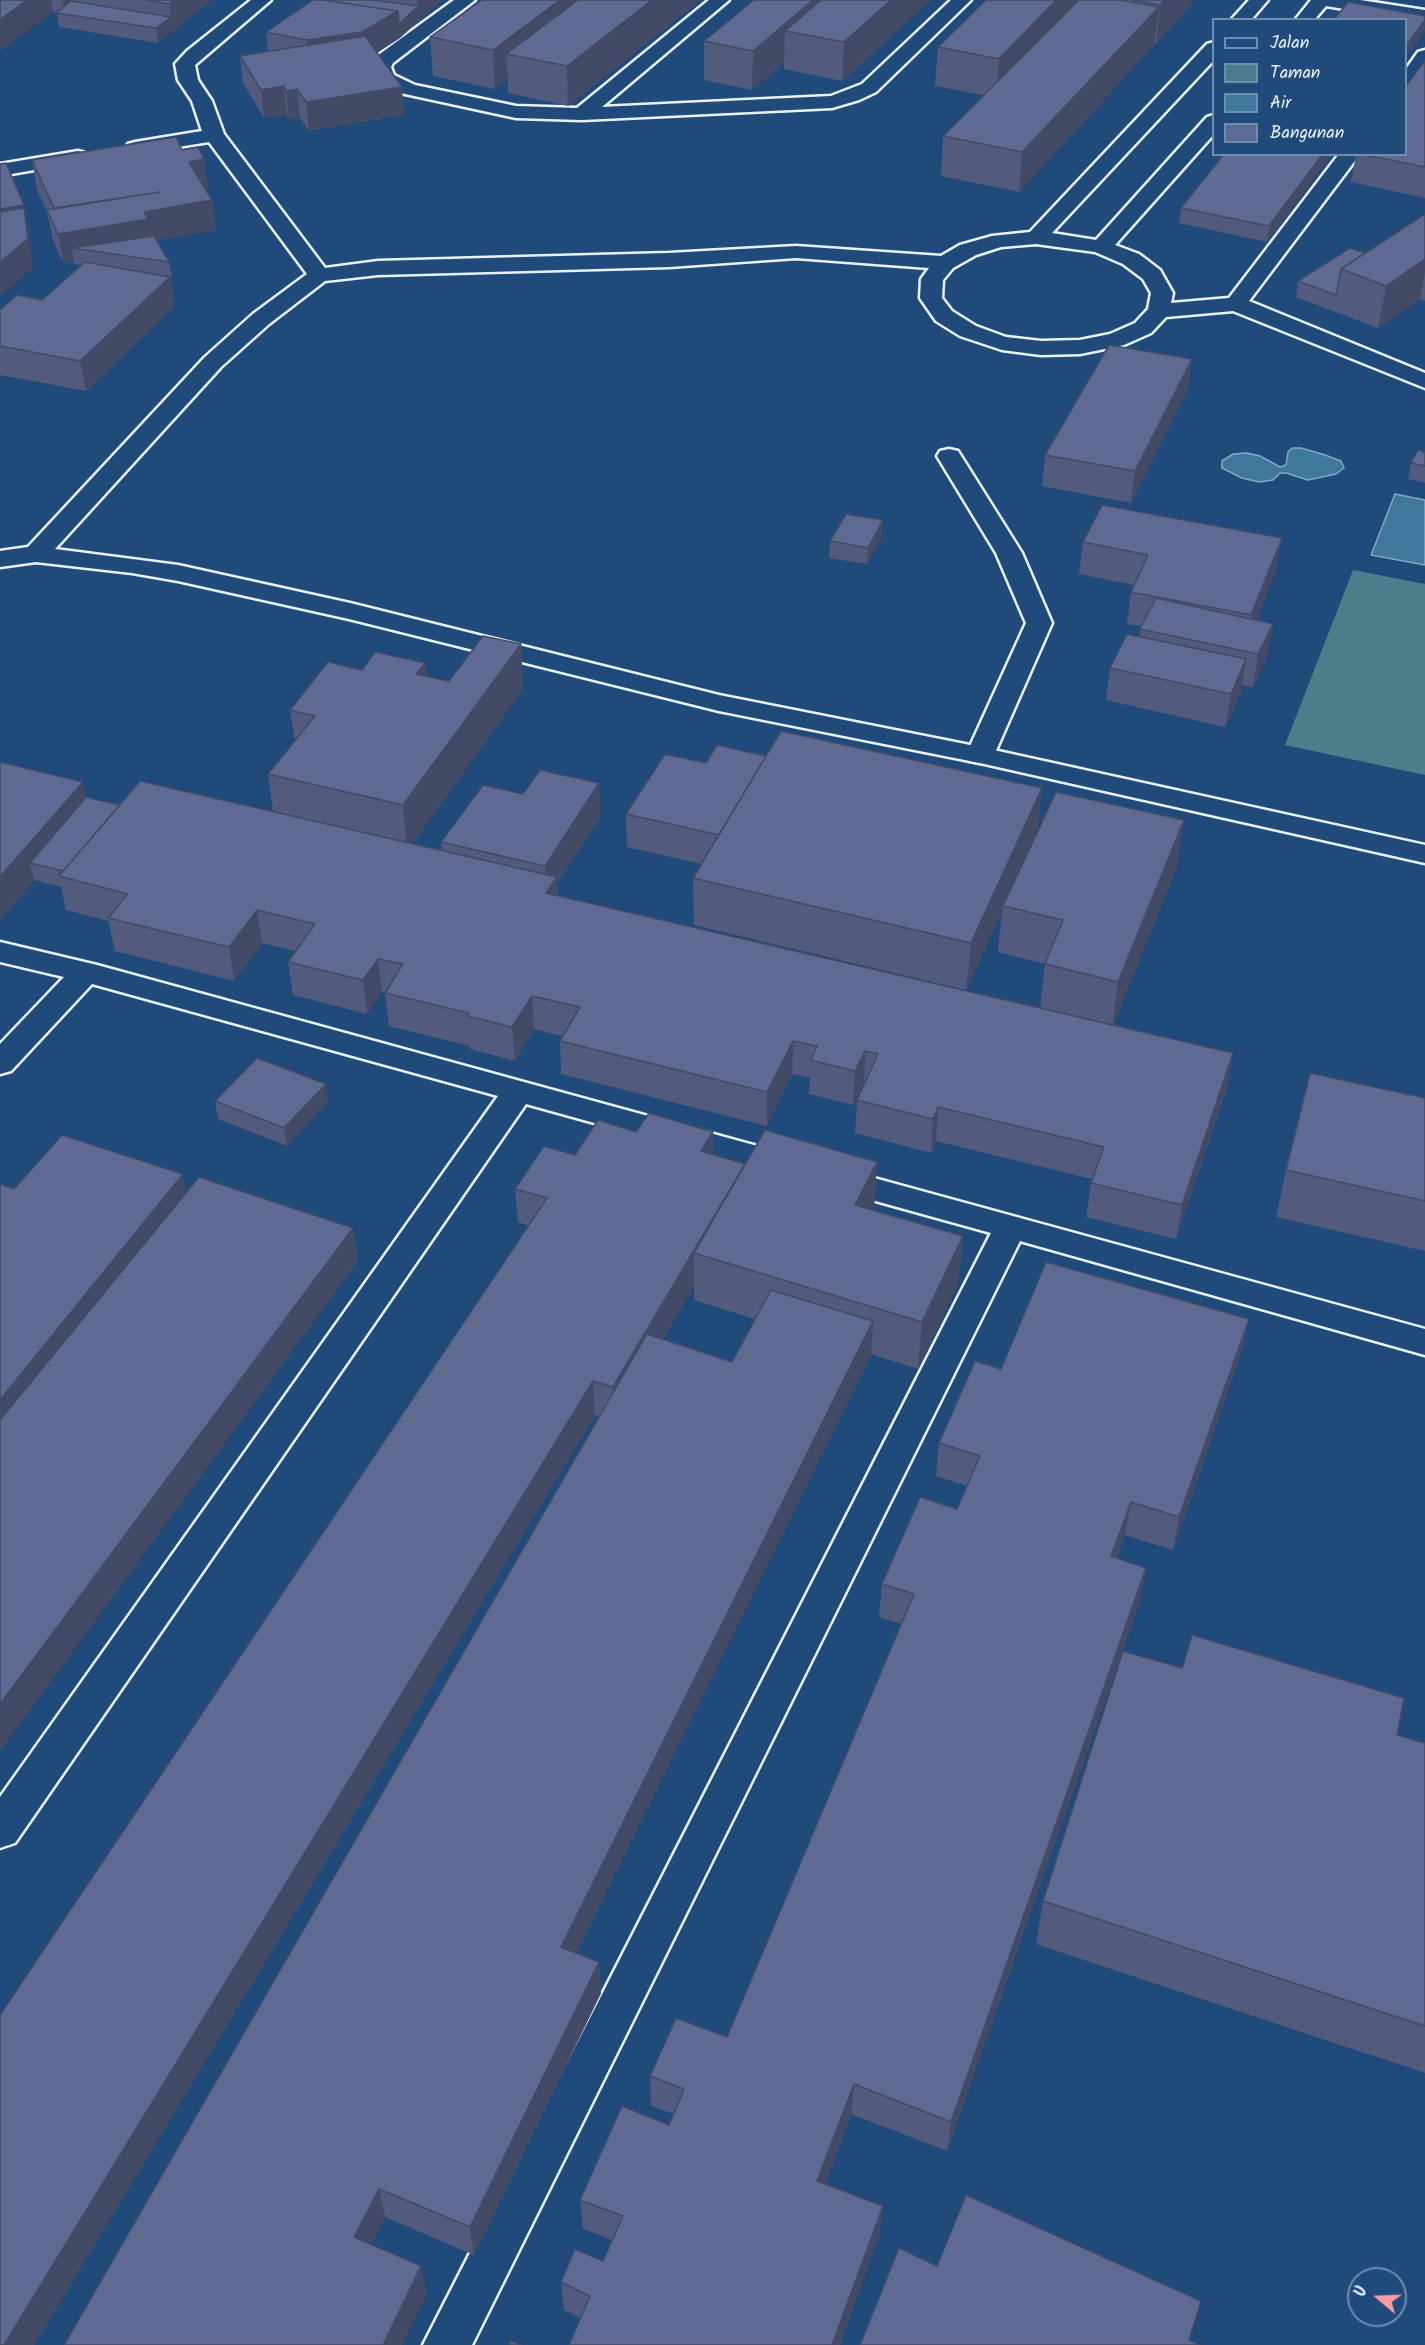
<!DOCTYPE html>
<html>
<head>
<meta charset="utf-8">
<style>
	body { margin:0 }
	#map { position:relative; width:1425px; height:2345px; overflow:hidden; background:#1f4a7a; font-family:Kalam,sans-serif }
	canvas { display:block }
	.legend { position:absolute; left:1212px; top:18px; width:195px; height:138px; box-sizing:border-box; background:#1f4a7a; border:2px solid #6f8dac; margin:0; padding:8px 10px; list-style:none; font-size:18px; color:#e8f1f8 }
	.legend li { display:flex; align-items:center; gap:12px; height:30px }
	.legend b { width:30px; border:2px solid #6f8dac }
	.north { position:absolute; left:1347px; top:2267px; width:60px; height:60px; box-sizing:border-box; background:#1f4a7a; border:2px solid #6f8dac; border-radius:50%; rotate:289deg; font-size:16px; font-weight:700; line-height:24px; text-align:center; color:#e8f1f8 }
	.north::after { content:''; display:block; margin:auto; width:21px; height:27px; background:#ff9aa2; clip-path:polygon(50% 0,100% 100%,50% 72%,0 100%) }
</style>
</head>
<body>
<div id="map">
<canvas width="1425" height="2345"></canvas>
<ul class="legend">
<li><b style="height:8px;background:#1f4a7a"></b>Jalan</li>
<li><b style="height:16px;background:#4b7e8a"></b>Taman</li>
<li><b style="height:16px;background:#40789c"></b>Air</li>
<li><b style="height:16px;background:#5f6a92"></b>Bangunan</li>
</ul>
<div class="north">U</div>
</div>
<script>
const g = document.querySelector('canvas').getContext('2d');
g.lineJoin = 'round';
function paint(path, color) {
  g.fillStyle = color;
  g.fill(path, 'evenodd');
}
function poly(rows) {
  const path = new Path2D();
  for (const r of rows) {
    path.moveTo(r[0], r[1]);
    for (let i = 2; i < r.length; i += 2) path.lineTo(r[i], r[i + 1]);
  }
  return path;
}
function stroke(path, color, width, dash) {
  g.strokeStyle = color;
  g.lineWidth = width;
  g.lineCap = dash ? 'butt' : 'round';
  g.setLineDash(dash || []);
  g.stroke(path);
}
const green = poly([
	[1353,570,1425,584,1425,775,1285,745]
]);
const water = poly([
	[1292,448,1301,448,1325,455,1341,461,1344,468,1336,474,1308,480,1286,473,1280,473,1273,480,1259,482,1242,478,1222,468,1222,461,1233,454,1247,453,1260,456,1280,467,1286,465,1288,452,1292,448],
	[1395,494,1425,500,1425,565,1371,555,1395,494]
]);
const lane = poly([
	[949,449,958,451,1022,553,1052,623,994,755,990,761,980,763,970,761,966,755,1026,623,996,553,937,456,940,451,949,449]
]);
const street = poly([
	[251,0,271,0,195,65,198,80,212,101,224,134,325,268,378,261,669,253,796,246,941,256,960,245,992,236,1030,232,1207,44,1214,42,1214,60,1052,233,1096,240,1207,117,1214,115,1214,134,1115,245,1139,254,1160,270,1173,293,1171,303,1229,298,1339,154,1360,154,1249,301,1425,373,1425,388,1233,311,1166,317,1151,333,1124,345,1080,354,1041,355,1002,350,960,336,936,321,920,298,921,279,929,268,796,258,669,267,378,275,325,281,269,324,221,367,55,549,178,565,350,603,719,695,980,747,1425,845,1425,863,980,763,719,711,349,619,178,581,132,573,36,562,0,567,0,551,28,547,205,357,253,314,307,274,209,142,135,154,128,152,125,148,128,144,135,142,202,131,192,101,178,80,175,64,187,51,251,0],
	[1036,244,1095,252,1123,264,1143,279,1151,293,1148,309,1135,323,1110,334,1080,340,1041,341,1006,337,976,326,952,311,942,298,943,280,953,268,976,255,1001,247,1036,244],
	[454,0,475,0,393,63,391,67,394,75,415,85,516,106,577,108,709,0,729,0,602,107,831,96,862,84,951,0,971,0,876,92,859,100,832,108,582,120,516,118,405,94,391,90,378,82,371,67,377,56,454,0],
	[1249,0,1268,0,1251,20,1231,20,1249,0],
	[1311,0,1360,0,1425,10,1425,22,1326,6,1314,20,1295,20,1311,0],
	[1425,50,1425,69,1413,86,1406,88,1406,69,1418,52,1425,50],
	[78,151,85,153,88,157,85,161,0,176,0,164,78,151],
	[0,942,97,965,1425,1329,1425,1355,1020,1241,472,2345,423,2345,991,1233,526,1104,15,1843,0,1848,0,1797,498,1096,92,984,11,1071,0,1074,0,1044,64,977,0,962,0,942]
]);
const wall = poly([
	[0,0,212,0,158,43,59,27,57,12],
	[330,0,441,0,400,38,377,53,404,115,309,131,300,118,289,119,287,115,264,118,243,83,240,56,268,51,266,32],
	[482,0,700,0,568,106,508,93,508,79,495,89,433,76,430,37],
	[754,0,931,0,842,81,784,69,784,63,752,90,704,80,704,41],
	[986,0,1195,0,1156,44,1154,43,1154,45,1019,192,941,176,943,136,983,95,935,86,938,47],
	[1425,60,1425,198,1351,182,1356,154,1406,154],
	[182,150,204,159,208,188,205,189,216,230,156,240,169,262,172,278,170,277,174,307,86,391,0,375,0,310,42,300,81,265,74,264,74,262,63,263,53,240,47,212,37,190,32,160],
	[1224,154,1332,154,1267,242,1179,223,1181,208],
	[1425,214,1425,301,1420,299,1378,328,1296,297,1298,281,1365,253],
	[1188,390,1131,503,1042,486,1045,455],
	[1425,452,1425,483,1408,479,1411,463],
	[882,537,867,564,829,558,830,541],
	[1083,542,1276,570,1256,620,1273,624,1267,656,1253,687,1242,685,1241,692,1225,727,1106,700,1110,668,1139,636,1141,626,1127,624,1131,592,1134,585,1079,574],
	[521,644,523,689,412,844,442,851,441,842,601,816,557,883,558,896,1040,1008,1045,964,998,952,1002,911,966,990,694,925,693,878,702,864,627,847,626,814,706,763,1037,831,1177,867,1113,1025,1233,1053,1227,1087,1176,1239,1086,1217,1091,1183,1092,1179,936,1141,931,1153,855,1133,857,1100,864,1084,853,1105,809,1094,810,1078,792,1074,767,1126,561,1074,560,1041,562,1036,534,1029,515,1061,470,1049,470,1046,389,1026,385,993,382,992,367,1014,293,995,288,962,295,951,262,943,234,981,115,951,108,921,66,910,61,887,34,880,0,920,0,762,86,797,120,805,273,812,268,774,295,741,290,710,362,670,425,663,426,676,449,681],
	[1425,1098,1425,1251,1276,1217,1286,1170],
	[215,1101,328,1102,287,1146,218,1119],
	[575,1155,713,1155,745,1164,877,1162,874,1210,963,1236,958,1283,918,1369,871,1354,576,1953,599,1962,601,1993,474,2255,385,2217,371,2244,427,2294,64,2345,600,1416,595,1415,34,2345,0,2345,529,1226,518,1222,515,1189],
	[694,1286,694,1300,755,1319,732,1362,663,1339],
	[1249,1319,1241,1353,1173,1550,1125,1535,1117,1558,1146,1568,1140,1601,947,2151,851,2114,825,2184,880,2234,580,2318,564,2310,561,2282,603,2261,612,2240,583,2229,580,2200,669,2125,674,2114,651,2106,650,2076,727,2037,902,1624,879,1617,882,1584,957,1509,967,1486,936,1476,939,1443,1001,1369],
	[1397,1735,1425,1743,1425,2073,1036,1944,1043,1901]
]);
const shadedWall = poly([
	[27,0,51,0,53,12,0,51,0,20],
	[63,0,71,0,72,8,65,14],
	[174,0,212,0,173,31,169,4],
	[417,0,441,0,400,38,399,24,418,6],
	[560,0,611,0,506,54,508,79,495,89,493,50],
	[652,0,700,0,568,106,567,66],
	[813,0,856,0,785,31,784,63,752,90,753,51],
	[891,0,931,0,842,81,844,42],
	[1056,0,1083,0,996,98,999,59],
	[1165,0,1195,0,1156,44,1160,5],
	[1159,7,1154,45,1019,192,1022,152],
	[398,11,400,38,365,60,310,68,307,40],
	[171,17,173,31,158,43,156,28],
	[1425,20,1425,31,1406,57,1406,46],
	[284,86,287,115,264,118,261,90],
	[402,87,404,115,309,131,306,102],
	[297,89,300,118,289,119,286,91],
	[1323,154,1332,154,1267,242,1269,226],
	[204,159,208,188,194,191,189,162],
	[160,192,212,200,216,230,151,241,72,248,74,262,63,263,54,208],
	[24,205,30,235,29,235,33,268,0,297,0,209],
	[1425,259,1425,272,1420,299,1378,328,1386,286],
	[170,277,174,307,86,391,80,361],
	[1192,359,1188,390,1131,503,1135,471],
	[883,520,882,537,867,564,868,548],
	[1282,538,1276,570,1246,647,1251,615],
	[1273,624,1267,656,1253,687,1258,654],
	[521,644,523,689,407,851,403,805],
	[1246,659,1241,692,1225,727,1231,694],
	[425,663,429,708,416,674],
	[83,782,90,815,30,863,34,880,0,920,0,877],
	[599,783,601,816,557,883,558,911,548,926,545,866],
	[1042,788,1037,835,1003,906,1002,911,966,990,971,943],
	[1184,820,1177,867,1112,1029,1118,982],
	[257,910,262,943,234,981,229,947],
	[378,959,382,992,367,1014,363,980],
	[532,996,534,1029,515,1061,512,1027],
	[793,1041,792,1074,767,1126,767,1092],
	[865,1051,864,1084,853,1105,855,1071],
	[1233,1053,1227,1087,1176,1239,1182,1205],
	[326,1084,328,1102,287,1146,284,1128],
	[938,1107,936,1141,931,1153,933,1119],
	[713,1132,713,1166,701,1151],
	[877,1162,874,1209,852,1252,855,1205],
	[746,1165,694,1253,694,1286,614,1421,613,1387],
	[183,1174,189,1208,0,1445,0,1400],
	[353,1228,358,1261,0,1751,0,1704],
	[963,1236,958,1283,918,1369,922,1322],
	[1249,1319,1241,1353,1173,1550,1179,1517],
	[873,1321,871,1355,564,1978,561,1947],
	[593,1381,595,1415,34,2345,4,2345],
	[1131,1502,1125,1535,1105,1589,1111,1556],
	[1146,1568,1140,1601,947,2151,951,2122],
	[599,1962,601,1993,474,2255,470,2227],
	[854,2084,851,2114,815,2209,817,2181],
	[379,2189,385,2217,361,2265,354,2237],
	[883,2206,880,2234,840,2345,832,2345],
	[421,2266,427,2294,402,2345,383,2345]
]);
const building = poly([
	[0,0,27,0,0,20,0,0],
	[146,0,174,0,169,4,146,0],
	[313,0,323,0,398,11,362,32,307,40,266,32,313,0],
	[330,0,373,0,418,6,399,24,398,11,329,1,330,0],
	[482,0,560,0,493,50,430,37,482,0],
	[578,0,652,0,567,66,506,54,578,0],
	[754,0,813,0,753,51,704,41,754,0],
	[821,0,891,0,844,42,785,31,821,0],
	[986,0,1056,0,999,59,938,47,986,0],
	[1079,0,1120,0,1159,7,1022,152,943,136,1079,0],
	[1132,0,1165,0,1160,5,1132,0],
	[71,1,171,17,156,28,56,13,71,1],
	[1348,2,1425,16,1425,20,1406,46,1406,20,1334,20,1348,2],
	[365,36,402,87,306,102,297,89,286,91,284,86,261,90,240,56,365,36],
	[1425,60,1425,167,1361,154,1406,154,1406,86,1425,60],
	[176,137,182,150,198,147,204,159,189,162,212,200,144,212,148,219,58,234,47,210,160,192,54,208,32,160,176,137],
	[1224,154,1323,154,1269,226,1181,208,1224,154],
	[6,163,24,205,0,209,0,164,6,163],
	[24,208,28,239,0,262,0,212,24,208],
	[1425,214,1425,259,1386,286,1341,269,1425,214],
	[154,236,169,262,72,248,154,236],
	[1350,248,1365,253,1341,269,1336,295,1298,281,1350,248],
	[85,262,170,277,80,361,0,346,0,310,17,295,42,300,85,262],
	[1109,345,1192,359,1135,471,1045,455,1109,345],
	[1418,450,1425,452,1425,466,1411,463,1418,450],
	[1102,505,1282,538,1251,615,1131,592,1148,555,1083,542,1102,505],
	[846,514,883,520,868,548,830,541,846,514],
	[1156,598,1273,624,1258,654,1140,629,1156,598],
	[1127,634,1246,659,1231,694,1110,668,1127,634],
	[483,636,521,644,403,805,268,774,315,716,290,710,328,662,362,670,375,652,425,663,416,674,449,681,483,636],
	[781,731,1042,788,971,943,693,878,781,731],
	[717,745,766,756,719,835,626,814,665,754,706,763,717,745],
	[0,762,83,782,0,877,0,762],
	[540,770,599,783,545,866,441,842,483,785,523,794,540,770],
	[140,781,557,877,546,893,1233,1053,1182,1205,1091,1183,1104,1147,938,1107,933,1119,857,1100,878,1054,865,1051,855,1071,811,1060,817,1046,793,1041,767,1092,560,1041,580,1007,532,996,512,1027,467,1016,469,1013,385,993,403,964,378,959,363,980,288,962,315,924,257,910,229,947,108,918,128,894,59,876,140,781],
	[1056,792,1184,820,1118,982,1045,964,1063,920,1003,906,1056,792],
	[86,797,120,805,63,871,30,863,86,797],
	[257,1058,326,1084,284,1128,215,1101,257,1058],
	[1310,1073,1425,1098,1425,1201,1286,1170,1310,1073],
	[649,1113,713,1132,701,1151,745,1164,613,1387,593,1381,4,2345,0,2345,0,2015,547,1198,515,1189,544,1146,575,1155,598,1120,636,1132,649,1113],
	[765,1130,877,1162,855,1205,963,1236,922,1322,694,1253,765,1130],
	[62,1135,183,1174,0,1400,0,1184,14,1189,62,1135],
	[199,1177,353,1228,0,1704,0,1420,199,1177],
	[1046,1262,1249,1319,1179,1517,1131,1502,1111,1556,1146,1568,951,2122,854,2084,817,2181,883,2206,832,2345,569,2345,590,2296,561,2282,575,2249,603,2261,623,2216,580,2200,622,2106,669,2125,684,2089,650,2076,676,2018,727,2037,914,1594,882,1584,920,1497,957,1509,980,1456,939,1443,975,1361,1001,1369,1046,1262],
	[771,1290,873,1321,561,1947,599,1962,470,2227,379,2189,354,2237,421,2266,383,2345,64,2345,647,1334,732,1362,771,1290],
	[1192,1635,1404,1698,1397,1735,1425,1743,1425,2026,1043,1901,1123,1651,1182,1668,1192,1635],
	[966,2195,1201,2301,1189,2340,1200,2345,860,2345,899,2248,937,2266,966,2195],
	[511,2341,521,2345,509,2345,511,2341]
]);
paint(green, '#4b7e8a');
paint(water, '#40789c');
stroke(water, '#83a8c1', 1.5);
stroke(lane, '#e8f1f8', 5);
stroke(street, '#e8f1f8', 5);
paint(lane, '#1f4a7a');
paint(street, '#1f4a7a');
paint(wall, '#525b7e');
paint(shadedWall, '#424a66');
paint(building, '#5f6a92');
stroke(building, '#424a66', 1.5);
</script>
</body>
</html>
